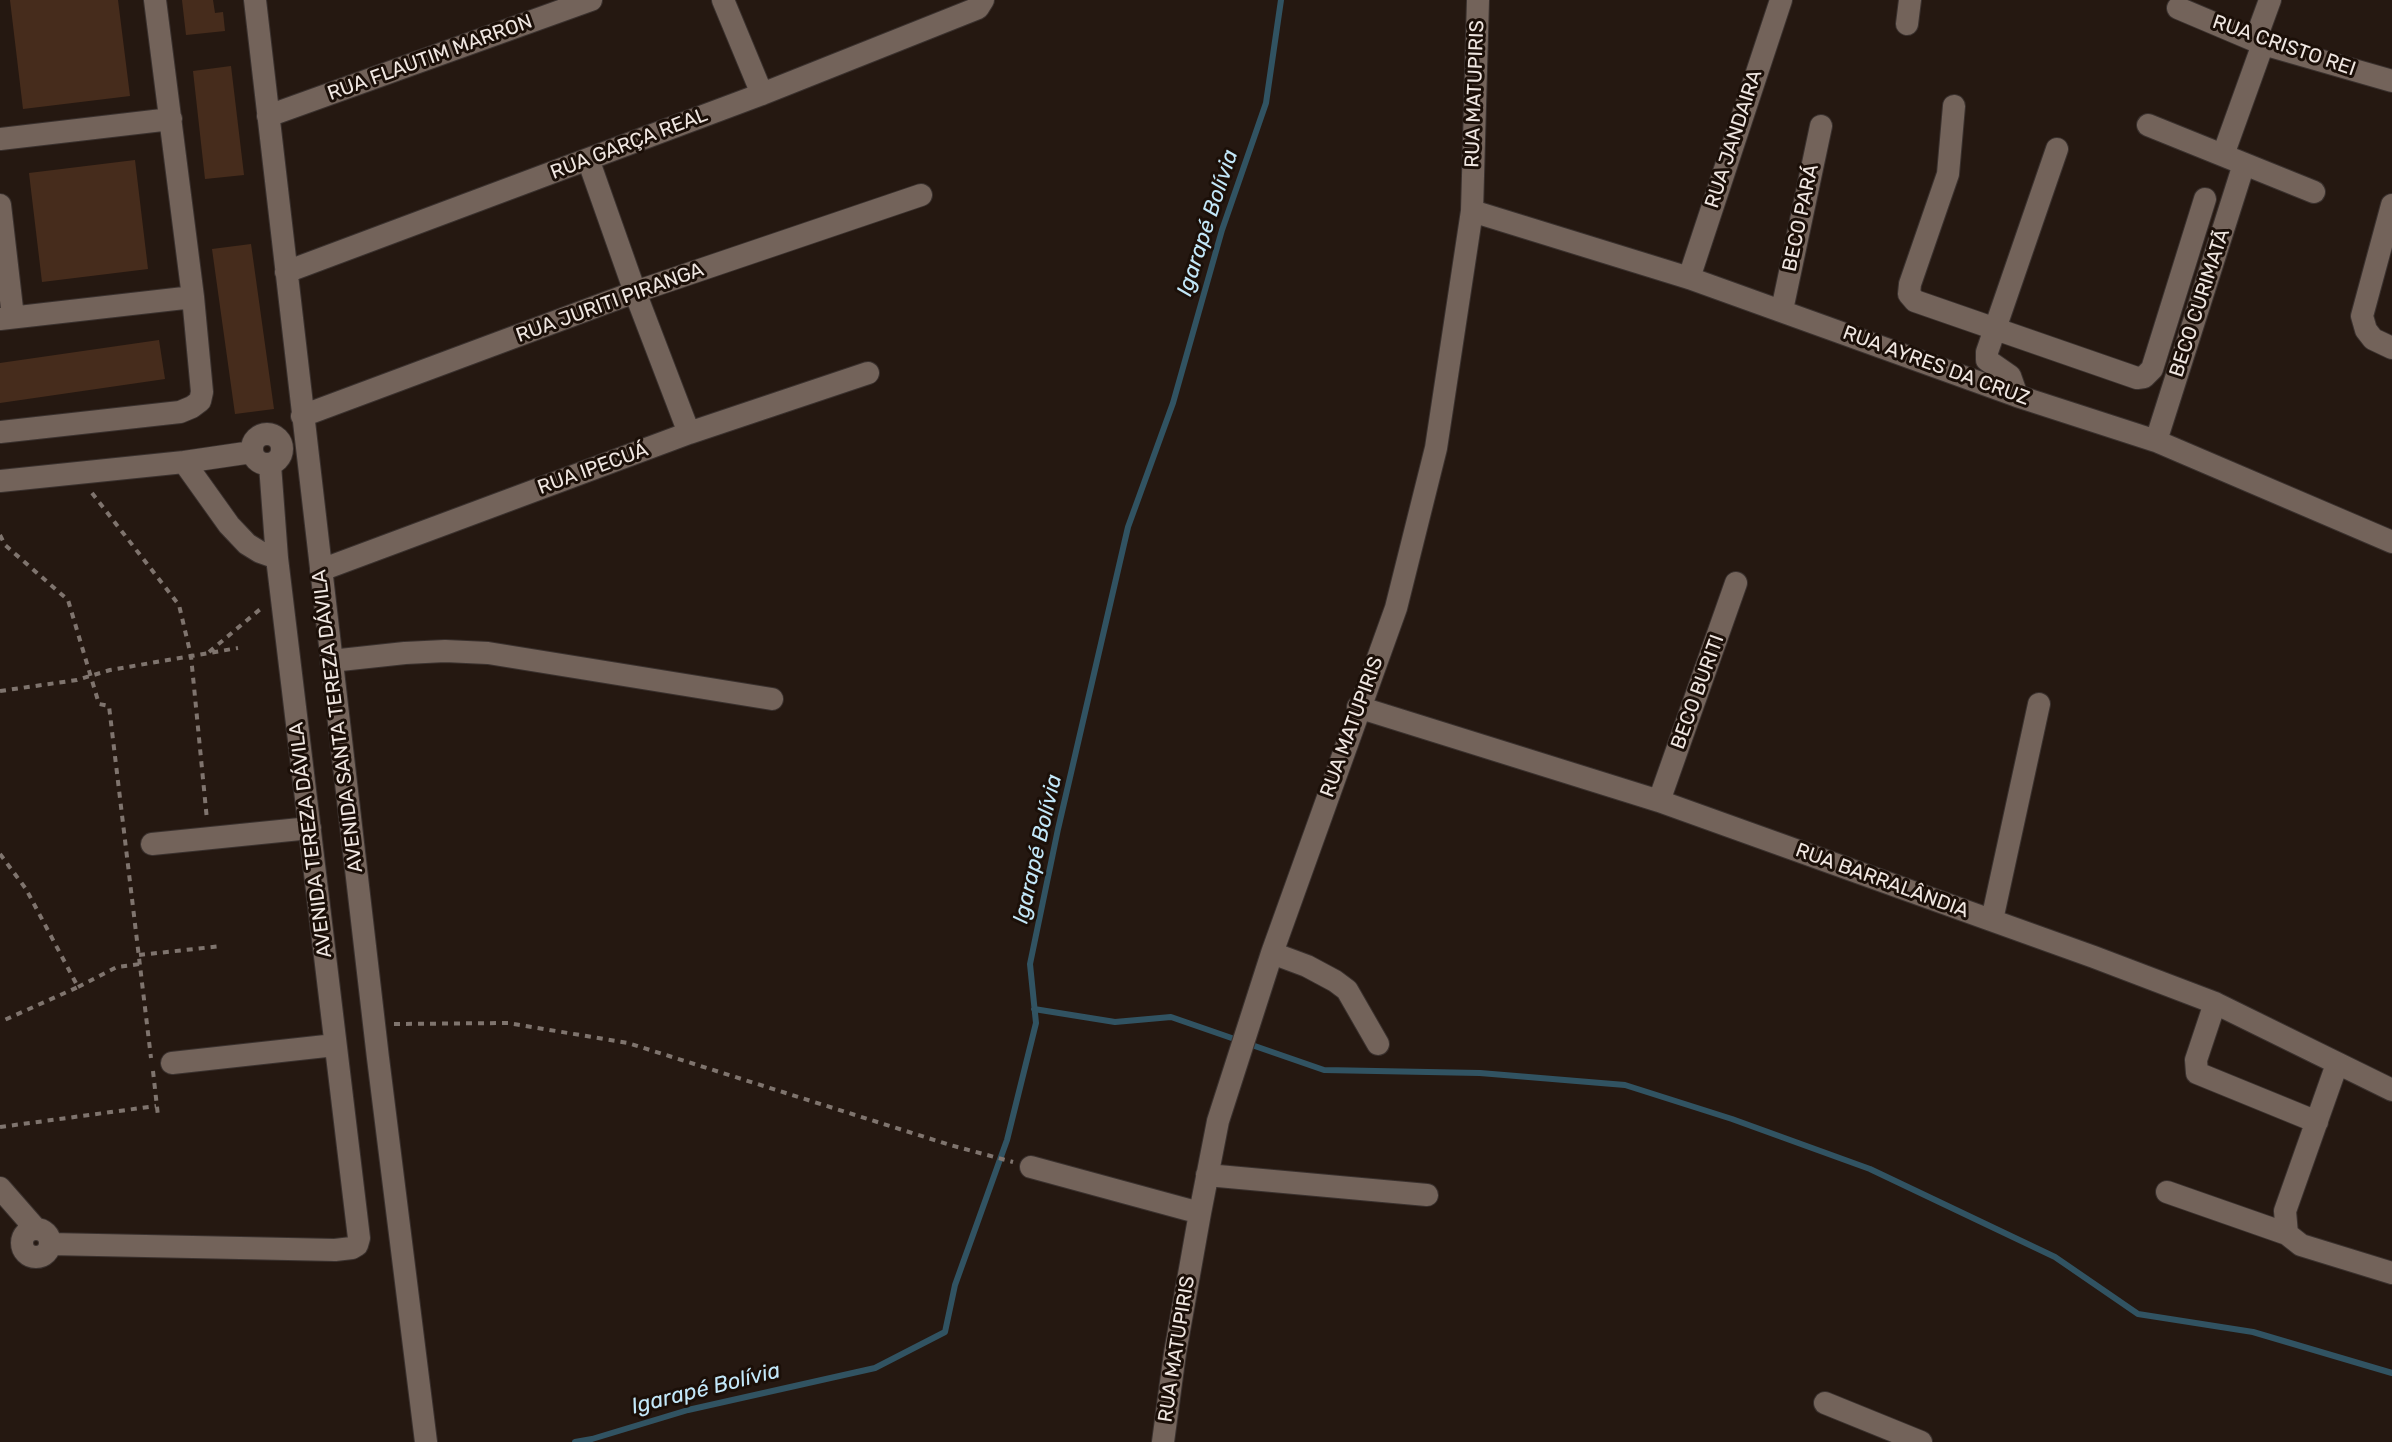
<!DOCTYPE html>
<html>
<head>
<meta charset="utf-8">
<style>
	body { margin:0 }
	canvas { display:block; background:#251811 }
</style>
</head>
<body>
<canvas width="2392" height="1442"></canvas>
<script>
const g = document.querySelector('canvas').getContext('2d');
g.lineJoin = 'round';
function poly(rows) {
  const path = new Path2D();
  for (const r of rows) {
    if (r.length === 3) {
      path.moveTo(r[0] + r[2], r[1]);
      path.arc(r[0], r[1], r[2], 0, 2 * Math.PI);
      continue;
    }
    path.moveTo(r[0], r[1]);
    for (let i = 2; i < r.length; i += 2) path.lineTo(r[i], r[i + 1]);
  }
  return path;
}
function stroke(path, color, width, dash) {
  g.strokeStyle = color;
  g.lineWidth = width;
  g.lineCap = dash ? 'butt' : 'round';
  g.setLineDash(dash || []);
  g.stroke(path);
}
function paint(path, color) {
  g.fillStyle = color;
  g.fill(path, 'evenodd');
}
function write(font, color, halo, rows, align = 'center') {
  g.font = font + ' Rubik,sans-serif';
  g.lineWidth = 6;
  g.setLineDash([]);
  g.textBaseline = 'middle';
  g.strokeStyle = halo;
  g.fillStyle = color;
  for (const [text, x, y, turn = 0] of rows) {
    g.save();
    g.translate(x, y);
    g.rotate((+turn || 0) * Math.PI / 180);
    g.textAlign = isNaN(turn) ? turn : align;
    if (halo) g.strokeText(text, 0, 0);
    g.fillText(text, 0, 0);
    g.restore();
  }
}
const stream = poly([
	[1034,1009,1115,1022,1171,1017,1324,1070,1480,1073,1625,1085,1732,1119,1870,1169,2055,1257,2138,1314,2253,1332,2392,1373],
	[575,1442,592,1439,688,1410,875,1368,945,1332,955,1285,1007,1140,1036,1023,1030,964,1058,829,1128,527,1173,403,1222,230,1266,103,1281,0]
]);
const building = poly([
	[10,0,118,0,130,96,23,109],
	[182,0,213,0,215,13,223,12,225,31,186,35],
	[231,66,244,175,205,179,193,71],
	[135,160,148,269,42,282,29,173],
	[251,244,274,409,235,414,212,249],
	[159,340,165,379,0,403,0,363]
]);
const path = poly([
	[92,493,179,605,191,656,207,820],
	[0,535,5,545,68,600,99,704,109,706,151,1058],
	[209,652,264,606],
	[0,691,77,680,110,670,238,648],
	[0,854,26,889,78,987,0,1022],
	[139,955,222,946],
	[78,987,117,967,140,964],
	[394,1024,508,1023,628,1043,950,1145,1013,1162],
	[153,1071,158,1116],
	[0,1127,156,1106]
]);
const minor = poly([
	[255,0,378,1058,426,1442],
	[723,0,762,94],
	[2178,8,2263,44,2392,81],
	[1907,24,1910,0],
	[2255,41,2270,0],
	[1954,106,1948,174,1910,284,1909,294,1915,301,2137,378,2144,377,2152,369,2205,199],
	[268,116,591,0],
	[2148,125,2314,192],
	[0,139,171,119],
	[2223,155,2263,44],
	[588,159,635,292,689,433],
	[0,205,13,317],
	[2392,205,2362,316,2366,330,2373,339,2392,348],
	[1472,211,1689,278,2017,396,2156,441,2392,542],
	[286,272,762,94,978,8,983,0],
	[1689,278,1781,0],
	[1782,310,1821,126],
	[0,319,193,297],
	[2017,396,2010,376,1987,360,1987,352,2057,149],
	[302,416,635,292,921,195],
	[0,432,180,412,192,407,200,401,202,392,193,297,155,0],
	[267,449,15],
	[2156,441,2244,164],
	[184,462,229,525,247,544,260,552,277,558],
	[0,481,184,462,252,452],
	[321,570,689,433,868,373],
	[331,661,405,653,445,651,488,653,772,699],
	[1358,707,1659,801,2094,957,2215,1003,2392,1090],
	[1659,801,1736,583],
	[152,844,310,828],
	[1992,920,2039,704],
	[1272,953,1307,966,1335,981,1347,990,1378,1044],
	[2215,1003,2196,1060,2197,1073,2317,1122],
	[172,1063,335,1045],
	[1031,1167,1200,1213],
	[1207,1175,1427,1195],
	[0,1188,35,1228],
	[2167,1192,2287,1234,2301,1245,2392,1273],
	[36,1243,14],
	[2287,1234,2285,1211,2337,1064],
	[50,1244,335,1250,352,1248,357,1245,359,1238,277,558,270,465],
	[1825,1403,1921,1442],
	[1163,1442,1175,1353,1200,1213,1218,1121,1272,953,1396,608,1436,448,1472,211,1478,0]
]);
const streetNames = [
	["RUA CRISTO REI",2284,46,19],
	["RUA FLAUTIM MARRON",430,58,-20],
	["RUA MATUPIRIS",1475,94,-88],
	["RUA JANDAIRA",1734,139,-72],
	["RUA GARÇA REAL",629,144,-21],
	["BECO PARÁ",1801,218,-78],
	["RUA JURITI PIRANGA",610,303,-20],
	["BECO CURIMATÃ",2200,303,-72],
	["RUA AYRES DA CRUZ",1936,366,20],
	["RUA IPECUÁ",593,469,-20],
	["BECO BURITI",1698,692,-70],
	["AVENIDA SANTA TEREZA DÁVILA",338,721,-97],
	["RUA MATUPIRIS",1352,727,-70],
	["AVENIDA TEREZA DÁVILA",311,840,-97],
	["RUA BARRALÂNDIA",1882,881,20],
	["RUA MATUPIRIS",1177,1349,-81]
];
const waterNames = [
	["Igarapé Bolívia",1208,223,-72],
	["Igarapé Bolívia",1038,849,-77],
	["Igarapé Bolívia",706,1389,-14]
];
stroke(stream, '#315362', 6);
paint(building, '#462c1c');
stroke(minor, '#3a312e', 24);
stroke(path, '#7f746e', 4, [6, 6]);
stroke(minor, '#73635a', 22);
write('20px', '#efe6e1', '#1b0f08', streetNames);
write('italic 22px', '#c3e8fa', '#1b0f08', waterNames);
</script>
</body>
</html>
